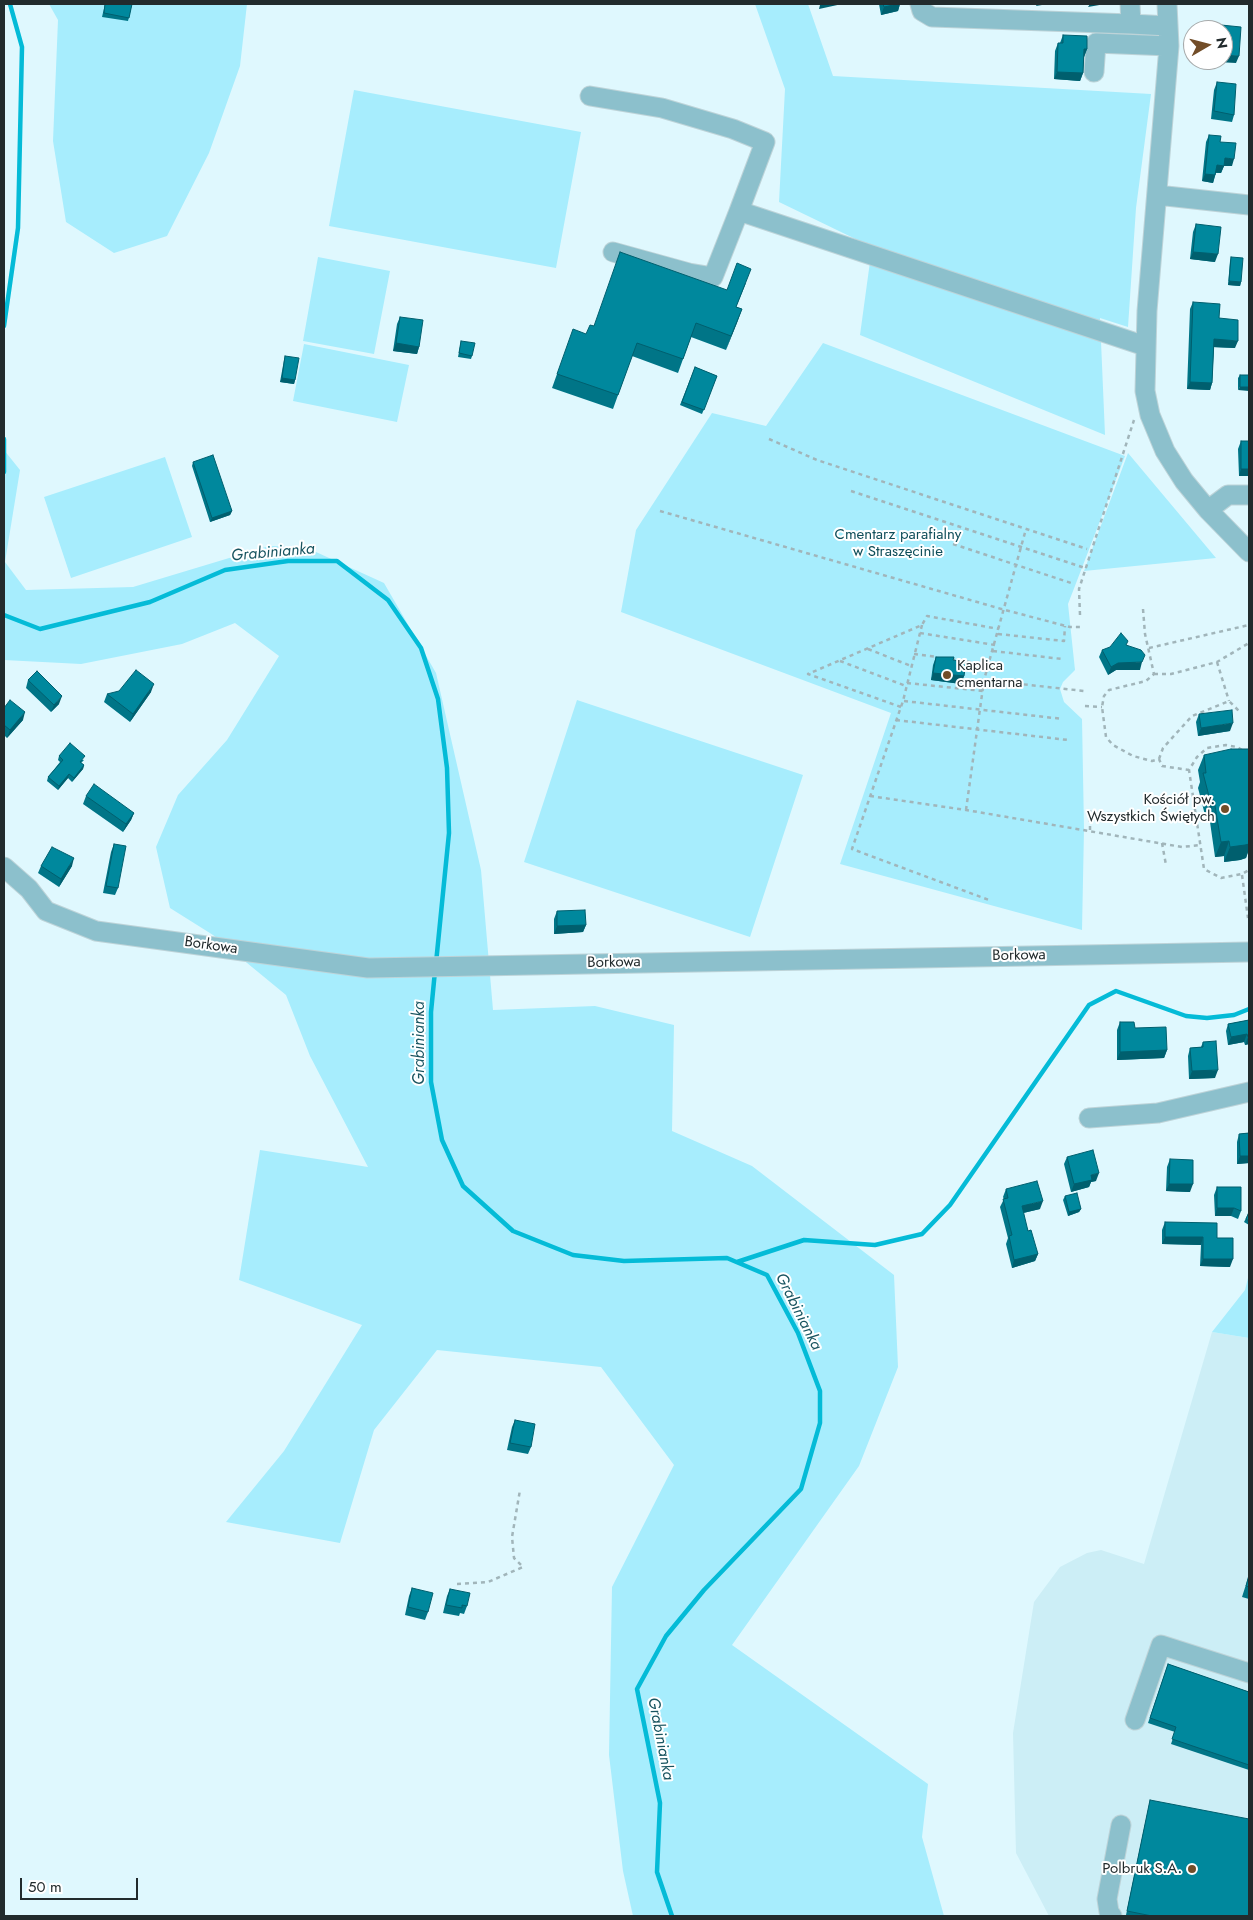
<!DOCTYPE html>
<html>
<head>
<meta charset="utf-8">
<style>
	body { margin:0 }
	#map { position:relative; width:1253px; height:1920px; overflow:hidden; background:#dff8fe; font-family:Jost,sans-serif }
	canvas { display:block }
	.frame { position:absolute; inset:0; border:5px solid #222b2d; pointer-events:none }
	.north { position:absolute; left:1183px; top:20px; width:50px; height:50px; box-sizing:border-box; background:#fff; border:1px solid #a7aaab; border-radius:50%; rotate:82deg; font-size:14px; font-weight:700; line-height:20px; text-align:center; color:#222b2d }
	.north::after { content:''; display:block; margin:auto; width:18px; height:22px; background:#724d28; clip-path:polygon(50% 0,100% 100%,50% 72%,0 100%) }
	.scale { position:absolute; left:20px; top:1878px; width:118px; height:22px; box-sizing:border-box; border:2px solid #222b2d; border-top:0; padding-left:6px; font-size:15px; line-height:18px; white-space:nowrap; color:#222b2d; -webkit-text-stroke:4px #fff; paint-order:stroke }
</style>
</head>
<body>
<div id="map">
<canvas width="1253" height="1920"></canvas>
<div class="frame"></div>
<div class="north">N</div>
<div class="scale">50 m</div>
</div>
<script>
const g = document.querySelector('canvas').getContext('2d');
g.lineJoin = 'round';
function paint(path, color) {
  g.fillStyle = color;
  g.fill(path, 'evenodd');
}
function poly(rows) {
  const path = new Path2D();
  for (const r of rows) {
    path.moveTo(r[0], r[1]);
    for (let i = 2; i < r.length; i += 2) path.lineTo(r[i], r[i + 1]);
  }
  return path;
}
function stroke(path, color, width, dash) {
  g.strokeStyle = color;
  g.lineWidth = width;
  g.lineCap = dash ? 'butt' : 'round';
  g.setLineDash(dash || []);
  g.stroke(path);
}
function write(font, color, halo, rows, align = 'center') {
  g.font = font + ' Jost,sans-serif';
  g.lineWidth = 4;
  g.setLineDash([]);
  g.textBaseline = 'middle';
  g.strokeStyle = halo;
  g.fillStyle = color;
  for (const [text, x, y, turn = 0] of rows) {
    g.save();
    g.translate(x, y);
    g.rotate((+turn || 0) * Math.PI / 180);
    g.textAlign = isNaN(turn) ? turn : align;
    if (halo) g.strokeText(text, 0, 0);
    g.fillText(text, 0, 0);
    g.restore();
  }
}
const built = poly([
	[1212,1332,1249,1338,1249,1916,1049,1916,1016,1853,1013,1733,1034,1602,1060,1567,1087,1553,1101,1550,1144,1564]
]);
const green = poly([
	[49,4,247,4,240,66,209,153,167,236,114,253,66,222,53,141,58,20],
	[755,4,808,4,833,76,1151,94,1136,208,1128,327,1100,318,1105,435,860,335,872,247,779,202,785,89],
	[354,90,581,132,556,268,329,226],
	[318,257,390,271,374,354,303,341],
	[823,343,1125,456,1068,604,1075,670,1063,682,1060,689,1064,702,1082,719,1084,829,1082,930,840,864,891,713,621,612,636,530,712,413,766,426],
	[304,344,409,365,397,422,293,401],
	[4,450,20,470,5,562,26,590,133,587,269,546,305,547,384,583,436,673,481,870,493,1010,595,1006,674,1025,672,1131,752,1166,894,1275,898,1367,859,1466,732,1645,928,1784,922,1837,944,1916,633,1916,623,1871,609,1755,612,1587,674,1465,601,1367,437,1350,374,1430,340,1543,226,1522,284,1451,362,1325,239,1280,260,1150,368,1167,310,1056,286,995,213,935,170,908,156,847,178,795,227,740,279,656,235,623,182,644,81,664,4,660],
	[1128,453,1216,558,1084,571],
	[165,457,192,537,71,578,44,497],
	[577,700,803,775,750,937,524,862],
	[1249,1274,1249,1338,1212,1332,1245,1290]
]);
const stream = poly([
	[4,326,18,228,22,47,10,4],
	[4,439,4,472],
	[4,615,40,629,150,602,225,570,288,561,337,561,388,600,421,648,438,699,447,768,449,833,436,963],
	[435,971,431,1012,431,1082,442,1140,463,1186,513,1231,573,1255,624,1261,727,1258,767,1275,798,1333,820,1391,820,1423,801,1489,704,1590,666,1636,637,1689,660,1803,657,1872,672,1916],
	[737,1262,804,1240,875,1245,922,1234,950,1205,1089,1005,1116,991,1186,1016,1207,1018,1234,1015,1249,1009]
]);
const path = poly([
	[769,439,817,460,1087,549],
	[851,491,1085,568],
	[660,511,1005,610,1070,627,1081,627],
	[953,544,1071,583],
	[1143,609,1145,634,1154,674,1146,681,1109,690,1104,696,1102,707,1106,737,1113,745,1133,756,1152,761,1159,759,1162,766,1189,770],
	[1080,615,1079,589,1134,420],
	[922,625,903,701,852,849,989,900],
	[920,633,995,645],
	[998,634,1064,641,1065,626],
	[1149,648,1249,625],
	[868,649,911,666],
	[993,651,1062,659],
	[914,654,938,657],
	[951,659,989,665],
	[840,661,906,686],
	[1217,662,1229,701],
	[1154,674,1171,674,1217,662,1249,643],
	[984,680,1084,691],
	[907,683,983,691],
	[904,701,1063,719],
	[1085,706,1102,707],
	[901,707,808,674,922,625,927,616,999,629],
	[896,720,1068,740],
	[1242,750,1237,747,1226,745,1207,748,1197,757,1189,770,1204,869,1221,878,1242,874,1249,870],
	[1159,759,1163,748,1192,716,1229,701,1239,711],
	[870,796,966,810,1182,847,1201,845],
	[966,810,984,680,1026,529],
	[1090,810,1090,831],
	[1162,843,1166,865],
	[1242,875,1248,918],
	[457,1584,488,1582,523,1567,514,1558,512,1537,520,1490]
]);
const minor = poly([
	[920,4,922,11,932,17,1131,24],
	[1130,4,1131,24,1168,26],
	[1167,4,1169,46,1147,311,1145,391,1150,415,1165,451,1184,481,1208,510,1249,552],
	[1094,72,1096,43,1169,46],
	[590,96,662,108,733,129,765,142,739,211],
	[1157,195,1249,205],
	[613,252,689,273,713,277,739,211,1145,346],
	[1208,510,1228,495,1249,495],
	[4,867,29,889,46,911,96,931,368,968,1249,952],
	[1089,1118,1158,1113,1249,1092],
	[1135,1720,1161,1645,1249,1673],
	[1112,1916,1109,1912,1107,1899,1121,1825]
]);
const wall = poly([
	[105,4,132,4,128,21,102,17],
	[879,4,900,4,898,11,881,15],
	[1063,35,1087,49,1084,57,1083,73,1080,81,1054,79,1055,51,1058,43,1060,43],
	[1217,82,1234,115,1232,122,1211,119,1214,90],
	[1209,135,1220,142,1232,166,1224,166,1221,173,1216,173,1213,183,1202,181,1206,142],
	[1196,224,1215,262,1190,259,1193,232],
	[1231,257,1241,282,1240,286,1228,285,1230,261],
	[746,283,736,307,742,309,726,350,691,337,678,373,632,356,613,409,552,388,557,374,593,326,727,290],
	[1193,302,1219,318,1235,348,1214,347,1212,383,1210,390,1187,389,1190,309],
	[400,317,419,347,417,354,393,351,397,324],
	[461,341,472,356,471,359,458,357],
	[285,356,295,380,294,384,280,382,284,360],
	[695,367,717,376,702,414,680,405],
	[1240,375,1249,375,1238,390,1238,378],
	[1241,441,1249,476,1239,476,1238,449],
	[193,462,232,511,230,515,210,522,192,466],
	[1126,645,1140,670,1116,670,1108,675,1099,657,1102,650],
	[936,657,953,660,964,676,961,684,931,680,933,665],
	[28,680,59,704,51,712,26,688],
	[151,692,130,722,104,702,107,694],
	[4,708,23,720,7,738,4,735],
	[1199,714,1230,731,1198,736,1196,722],
	[1249,753,1249,852,1248,852,1246,858,1240,860,1224,862,1224,856,1215,857,1209,815,1205,815,1198,788,1200,782,1198,770,1204,755],
	[59,756,84,760,81,763,84,765,83,769,72,782,68,778,58,790,47,781,48,777,60,762,58,760],
	[86,796,134,813,131,820,123,832,83,804],
	[114,844,118,888,115,895,103,893,111,852],
	[41,866,72,866,59,887,38,873],
	[557,911,586,925,583,932,554,934,554,919],
	[1249,1020,1249,1044,1245,1045,1244,1042,1228,1045,1226,1031,1228,1024],
	[1120,1022,1135,1028,1167,1050,1164,1058,1117,1060,1117,1030],
	[1203,1042,1215,1078,1189,1079,1188,1056,1190,1048,1201,1047],
	[1249,1133,1249,1163,1237,1164,1237,1142,1239,1134],
	[1067,1157,1096,1181,1091,1182,1089,1187,1071,1192,1064,1164],
	[1170,1159,1190,1192,1166,1191,1167,1167],
	[1217,1187,1241,1211,1238,1219,1231,1216,1215,1216,1214,1195],
	[1006,1189,1040,1209,1023,1213,1028,1231,1038,1254,1035,1261,1012,1268,1006,1244,1008,1238,1000,1207,1004,1199,1003,1197],
	[1065,1196,1081,1209,1079,1212,1068,1216,1063,1200],
	[1249,1212,1249,1225,1244,1222],
	[1165,1222,1217,1238,1230,1267,1200,1266,1201,1245,1162,1244,1162,1230],
	[515,1420,531,1447,528,1454,507,1450,512,1427],
	[1249,1575,1249,1599,1242,1597],
	[412,1588,428,1612,425,1620,405,1615,409,1596],
	[450,1589,467,1606,464,1614,460,1613,459,1616,443,1613,447,1596],
	[1168,1664,1249,1692,1249,1770,1171,1744,1175,1732,1148,1723],
	[1150,1800,1249,1916,1132,1916,1126,1915]
]);
const shadedWall = poly([
	[827,4,842,4,819,9,820,5],
	[898,4,900,4,898,11,881,15,884,7],
	[1037,4,1048,4,1036,6],
	[1090,4,1105,4,1088,7],
	[1084,49,1087,49,1084,57],
	[1223,55,1239,56,1236,63,1217,62,1217,60,1223,60],
	[1057,72,1083,73,1080,81,1054,79],
	[1225,158,1234,159,1232,166,1224,166,1221,173,1214,172,1217,165],
	[1205,174,1215,175,1213,183,1202,181],
	[1193,252,1218,254,1215,262,1190,259],
	[1229,281,1241,282,1240,286,1228,285],
	[742,309,737,323,726,350,731,336],
	[1214,339,1238,341,1235,348,1211,347],
	[396,343,419,347,417,354,393,351],
	[282,378,295,380,294,384,280,382],
	[1190,382,1212,383,1210,390,1187,389],
	[1240,387,1249,387,1249,391,1238,390],
	[1241,469,1249,469,1249,476,1239,476],
	[232,511,230,515,210,522,212,518],
	[1142,662,1140,670,1116,670,1108,675,1111,667,1118,663],
	[933,673,964,676,961,684,931,680],
	[154,684,151,692,130,722,133,714],
	[62,696,59,704,51,712,54,705],
	[25,712,23,720,7,738,10,730],
	[1233,723,1230,731,1198,736,1201,728],
	[84,765,83,769,72,782,74,778],
	[69,774,68,778,58,790,59,786],
	[1210,800,1214,800,1209,815,1205,815],
	[134,813,131,820,123,832,126,824],
	[1229,841,1224,856,1215,857,1221,842],
	[1249,842,1249,852,1248,852,1246,858,1240,860,1224,862,1230,847],
	[74,858,72,866,59,887,61,879],
	[586,925,583,932,554,934,557,926],
	[1247,1034,1244,1042,1228,1045,1231,1037],
	[1248,1037,1249,1037,1249,1044,1245,1045],
	[1167,1050,1164,1058,1117,1060,1120,1052],
	[1218,1070,1215,1078,1189,1079,1192,1071],
	[1240,1156,1249,1156,1249,1163,1237,1164],
	[1099,1173,1096,1181,1091,1182,1089,1187,1071,1192,1074,1184,1091,1175],
	[1169,1184,1193,1184,1190,1192,1166,1191],
	[1043,1201,1040,1209,1019,1214,1022,1206],
	[1217,1208,1234,1208,1231,1216,1215,1216],
	[1081,1209,1079,1212,1068,1216,1069,1212],
	[1165,1237,1203,1237,1201,1245,1162,1244],
	[1038,1254,1035,1261,1012,1268,1014,1260],
	[1203,1259,1233,1259,1230,1267,1200,1266]
]);
const building = poly([
	[105,4,132,4,129,18,104,13,105,4],
	[883,4,898,4,884,7,883,4],
	[1221,25,1241,27,1239,56,1223,55,1223,30,1221,30,1221,25],
	[1063,35,1087,36,1087,49,1084,49,1083,73,1057,72,1058,43,1063,43,1063,35],
	[1217,82,1236,84,1234,115,1214,111,1217,82],
	[1209,135,1221,136,1220,142,1236,143,1234,159,1225,158,1224,166,1217,165,1215,175,1205,174,1209,135],
	[1196,224,1221,227,1218,254,1193,252,1196,224],
	[620,252,727,290,737,263,751,269,736,307,742,309,731,336,696,323,683,359,637,343,618,395,557,374,573,329,586,334,590,325,594,326,620,252],
	[1231,257,1243,258,1241,282,1229,281,1231,257],
	[1193,302,1220,304,1219,318,1238,320,1238,341,1214,339,1212,383,1190,382,1193,302],
	[400,317,423,320,419,347,396,343,400,317],
	[461,341,475,343,472,356,459,353,461,341],
	[285,356,299,358,295,380,282,378,285,356],
	[695,367,717,376,704,410,682,402,695,367],
	[1240,375,1249,375,1249,387,1240,387,1240,375],
	[1241,441,1249,441,1249,469,1241,469,1241,441],
	[213,455,232,511,212,518,193,462,213,455],
	[1121,633,1128,641,1126,645,1141,650,1145,655,1142,662,1118,663,1111,667,1102,650,1110,647,1121,633],
	[936,657,954,657,953,660,966,662,964,676,933,673,936,657],
	[136,670,154,684,133,714,107,694,119,691,136,670],
	[37,671,62,696,54,705,28,680,37,671],
	[10,700,25,712,10,730,4,725,4,708,10,700],
	[1232,710,1233,723,1201,728,1199,714,1232,710],
	[70,743,85,756,80,762,84,765,74,778,69,774,59,786,48,777,63,760,59,756,70,743],
	[1231,749,1249,749,1249,844,1245,845,1230,847,1229,841,1221,842,1214,800,1210,800,1203,773,1206,773,1204,755,1231,749],
	[94,784,134,813,126,824,86,796,94,784],
	[114,844,126,846,118,888,106,886,114,844],
	[52,847,74,858,61,879,41,866,52,847],
	[585,910,586,925,557,926,557,911,585,910],
	[1249,1020,1249,1037,1248,1037,1247,1034,1231,1037,1228,1024,1249,1020],
	[1120,1022,1134,1022,1135,1028,1166,1027,1167,1050,1120,1052,1120,1022],
	[1216,1041,1218,1070,1192,1071,1190,1048,1203,1047,1203,1042,1216,1041],
	[1249,1133,1249,1156,1240,1156,1239,1134,1249,1133],
	[1093,1150,1099,1173,1091,1175,1092,1180,1074,1184,1067,1157,1093,1150],
	[1170,1159,1193,1160,1193,1184,1169,1184,1170,1159],
	[1037,1181,1043,1201,1022,1206,1028,1231,1031,1230,1038,1254,1014,1260,1009,1236,1012,1235,1003,1199,1008,1198,1006,1189,1037,1181],
	[1217,1187,1241,1187,1241,1211,1234,1208,1217,1208,1217,1187],
	[1077,1193,1081,1209,1069,1212,1065,1196,1077,1193],
	[1249,1212,1249,1221,1246,1219,1249,1212],
	[1165,1222,1217,1223,1217,1238,1233,1238,1233,1259,1203,1259,1203,1237,1165,1237,1165,1222],
	[515,1420,535,1424,531,1447,510,1443,515,1420],
	[1249,1575,1249,1587,1246,1586,1249,1575],
	[412,1588,433,1593,428,1612,408,1607,412,1588],
	[450,1589,470,1593,467,1606,462,1605,462,1608,446,1605,450,1589],
	[1168,1664,1249,1692,1249,1765,1172,1739,1176,1727,1150,1718,1168,1664],
	[1150,1800,1249,1819,1249,1916,1152,1916,1127,1911,1150,1800]
]);
const markers = [
	[947,675,5,"#724d28"],
	[1225,809,5,"#724d28"],
	[1192,1869,5,"#724d28"]
];
const parkNames = [
	["Cmentarz parafialny",898,535],
	["w Straszęcinie",898,552]
];
const poiNames = [
	["Kaplica",957,666,"left"],
	["cmentarna",957,683,"left"],
	["Kościół pw.",1215,800],
	["Wszystkich Świętych",1215,817],
	["Polbruk S.A.",1182,1869]
];
const streetNames = [
	["Borkowa",211,946,8],
	["Borkowa",1019,956,-1],
	["Borkowa",614,963,-1]
];
const waterNames = [
	["Grabinianka",273,553,-5],
	["Grabinianka",420,1043,-90],
	["Grabinianka",798,1312,63],
	["Grabinianka",660,1739,79]
];
paint(built, '#cceef6');
paint(green, '#a7edfd');
stroke(stream, '#04bbd7', 4.5);
stroke(minor, '#bdd3d8', 21);
stroke(path, '#a1b5ba', 2.5, [4, 4]);
stroke(minor, '#8cc0cc', 19);
paint(wall, '#007587');
paint(shadedWall, '#005f6e');
paint(building, '#00889d');
stroke(building, '#005f6e', 1);
for (const [x, y, r, color] of markers) {
  const dot = new Path2D();
  dot.arc(x, y, r, 0, 2 * Math.PI);
  g.fillStyle = color;
  g.fill(dot);
  stroke(dot, '#fff', 2);
}
write('15px', '#0f4e5a', '#fff', parkNames);
write('15px', '#222b2d', '#fff', poiNames, 'right');
write('15px', '#222b2d', '#fff', streetNames);
write('italic 16px', '#185460', '#fff', waterNames);
</script>
</body>
</html>
